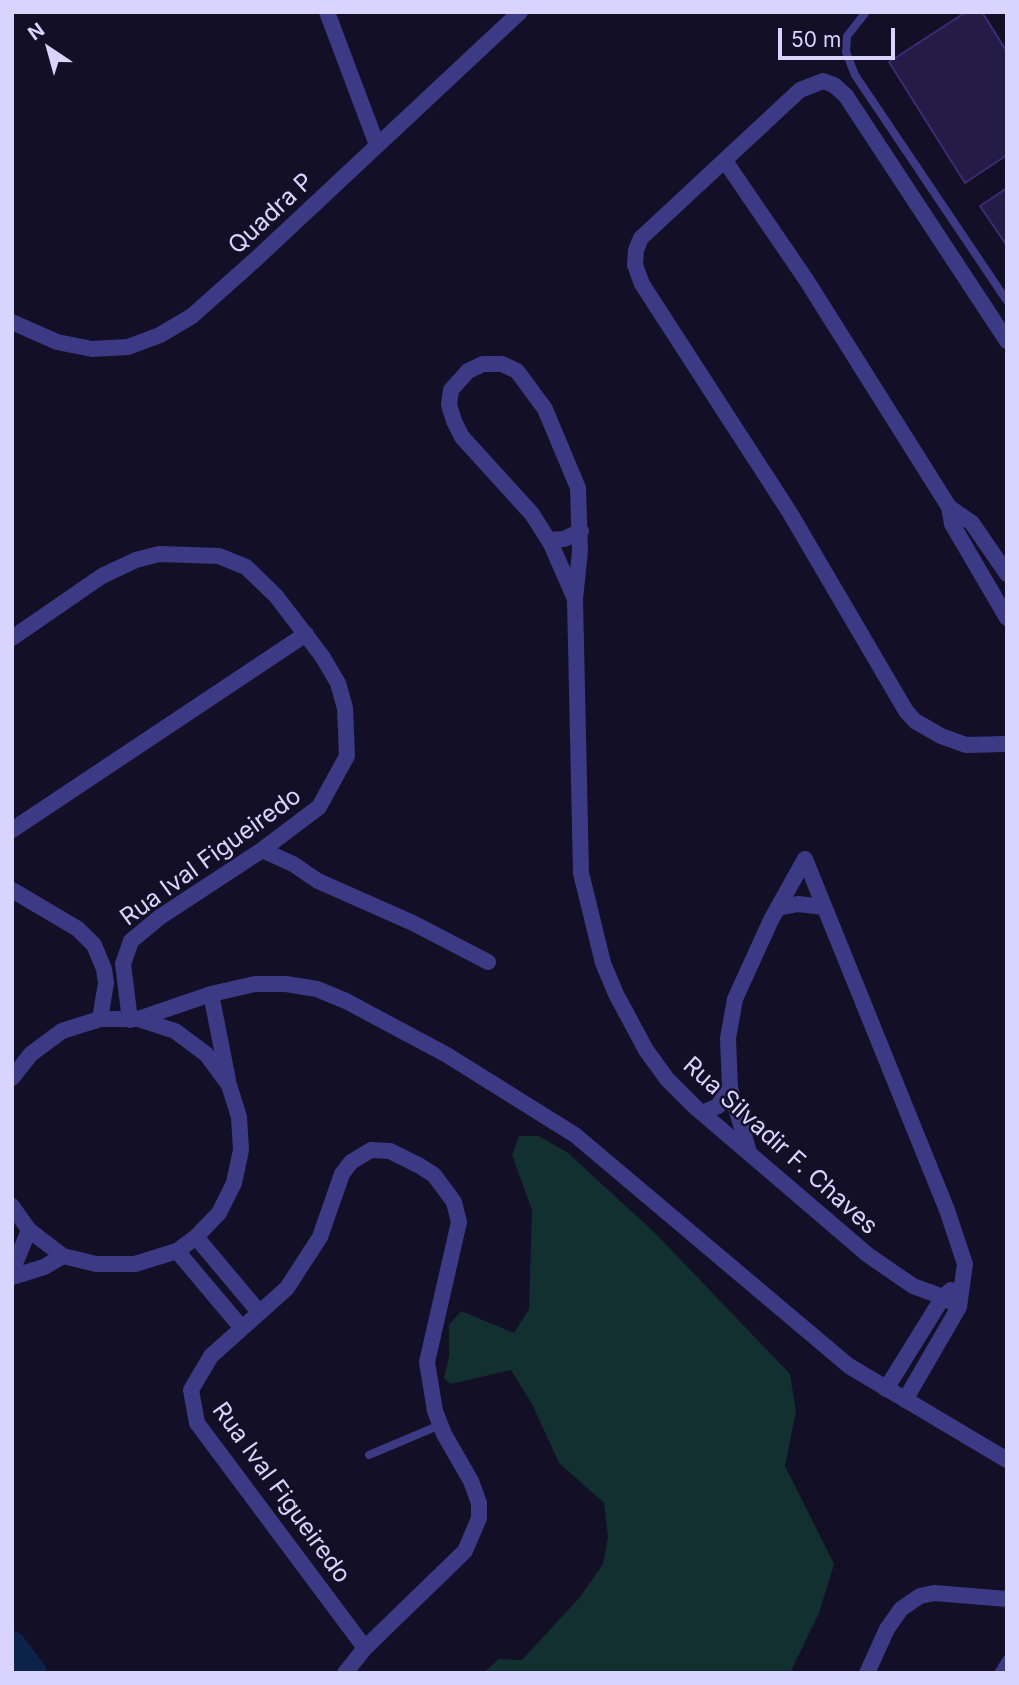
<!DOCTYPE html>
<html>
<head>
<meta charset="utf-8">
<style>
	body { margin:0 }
	#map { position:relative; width:1019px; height:1685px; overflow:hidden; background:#130f26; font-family:Inter,sans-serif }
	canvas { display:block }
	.frame { position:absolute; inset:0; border:14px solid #d9d4ff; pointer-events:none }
	.north { position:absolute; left:14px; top:14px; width:70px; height:70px; -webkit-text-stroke:5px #130f26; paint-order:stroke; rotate:324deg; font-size:19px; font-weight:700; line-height:28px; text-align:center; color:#d9d4ff }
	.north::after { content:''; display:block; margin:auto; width:24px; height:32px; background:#d9d4ff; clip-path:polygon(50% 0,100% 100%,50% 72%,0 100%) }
	.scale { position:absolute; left:778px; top:28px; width:117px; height:32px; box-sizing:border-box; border:4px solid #d9d4ff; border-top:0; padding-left:9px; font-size:21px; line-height:24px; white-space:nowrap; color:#d9d4ff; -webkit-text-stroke:5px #130f26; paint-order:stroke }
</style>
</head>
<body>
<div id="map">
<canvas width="1019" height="1685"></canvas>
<div class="frame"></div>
<div class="north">N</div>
<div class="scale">50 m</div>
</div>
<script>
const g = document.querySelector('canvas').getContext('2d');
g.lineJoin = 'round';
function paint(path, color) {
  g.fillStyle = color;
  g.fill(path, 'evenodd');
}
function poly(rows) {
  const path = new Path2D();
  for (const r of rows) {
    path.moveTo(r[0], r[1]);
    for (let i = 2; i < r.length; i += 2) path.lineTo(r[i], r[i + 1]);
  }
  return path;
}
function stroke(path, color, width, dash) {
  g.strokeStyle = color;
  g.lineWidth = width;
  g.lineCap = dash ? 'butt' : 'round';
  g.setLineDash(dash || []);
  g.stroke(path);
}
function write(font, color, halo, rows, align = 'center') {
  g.font = font + ' Inter,sans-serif';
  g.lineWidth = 5;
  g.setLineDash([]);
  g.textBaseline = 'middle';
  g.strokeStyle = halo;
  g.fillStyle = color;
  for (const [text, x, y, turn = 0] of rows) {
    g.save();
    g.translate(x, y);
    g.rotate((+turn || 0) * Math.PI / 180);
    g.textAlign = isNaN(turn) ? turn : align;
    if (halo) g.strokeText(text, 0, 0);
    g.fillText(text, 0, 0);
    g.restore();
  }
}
const green = poly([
	[519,1136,539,1136,568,1153,655,1233,790,1374,796,1412,785,1466,834,1564,819,1613,790,1673,483,1673,499,1659,522,1660,580,1597,603,1564,608,1537,604,1503,559,1463,532,1404,511,1370,450,1384,444,1378,449,1356,449,1325,461,1311,514,1333,529,1309,532,1210,512,1155]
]);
const river = poly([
	[12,1645,33,1673]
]);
const building = poly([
	[966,12,982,12,1007,52,1007,155,965,183,889,62,966,12],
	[1007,188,1007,246,980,206,1007,188]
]);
const service = poly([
	[866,12,847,36,846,52,855,75,1007,301],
	[369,1455,440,1425],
	[998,1673,1007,1659]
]);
const minor = poly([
	[327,12,377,145],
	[725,161,807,281,949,507,952,524,1007,618],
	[12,322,57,342,92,349,128,347,160,335,192,316,256,259,520,12],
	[1007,341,846,96,834,85,823,81,800,90,641,238,636,250,635,265,642,284,790,513,906,711,915,721,941,736,966,745,1007,744],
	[949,507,972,523,1007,574],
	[549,540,564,539,581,531],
	[575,599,551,544,532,514,462,437,454,421,449,405,451,390,468,371,483,364,502,364,517,371,545,409,578,488,580,551,575,599,581,873,603,963,616,994,646,1050,667,1079,695,1107,868,1255,913,1286,943,1297,959,1307],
	[12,638,102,576,136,560,159,554,219,556,246,567,276,596,322,656,338,683,345,708,347,756,319,807,262,850,160,917,131,941,123,964,130,1020],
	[12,830,306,634],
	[262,850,293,864,318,881,413,923,488,962],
	[805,859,947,1210,965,1264,959,1307,905,1400],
	[12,890,78,929,94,945,104,969,106,983,100,1019],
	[778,908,798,904,824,907],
	[211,994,228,1080],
	[138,1019,211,994,255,984,286,984,317,989,346,1001,447,1055,575,1135,849,1366,1007,1460],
	[12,1078,31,1054,62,1031,100,1019,138,1019,175,1031,206,1054,229,1085,239,1117,241,1150,234,1183,219,1213,196,1237,177,1251,135,1264,96,1264,63,1256,29,1230,12,1206],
	[702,1113,718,1106,730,1088],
	[749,1152,730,1088,728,1038,735,999,771,920,805,859],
	[196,1237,259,1312],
	[177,1251,241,1327],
	[12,1271,29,1230],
	[12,1277,44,1267,63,1256],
	[886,1389,943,1297,951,1290],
	[345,1673,365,1648,465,1551,479,1518,479,1503,471,1481,444,1434,435,1411,427,1362,459,1222,454,1202,434,1175,420,1166,390,1151,371,1150,351,1162,342,1174,320,1237,287,1288,211,1356,191,1390,197,1423,365,1648],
	[867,1673,887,1629,901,1609,920,1596,934,1593,1007,1599]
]);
const streetNames = [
	["Quadra P",271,214,-43],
	["Rua Ival Figueiredo",211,857,-36],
	["Rua Silvadir F. Chaves",780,1146,42],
	["Rua Ival Figueiredo",281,1493,54]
];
paint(green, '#12302f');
stroke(river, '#0c2248', 28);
paint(building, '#241b47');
stroke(building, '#3b2d73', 2);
stroke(service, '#3d3a85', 8);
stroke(minor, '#3d3a85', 16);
write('24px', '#d9d4ff', '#130f26', streetNames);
</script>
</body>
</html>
